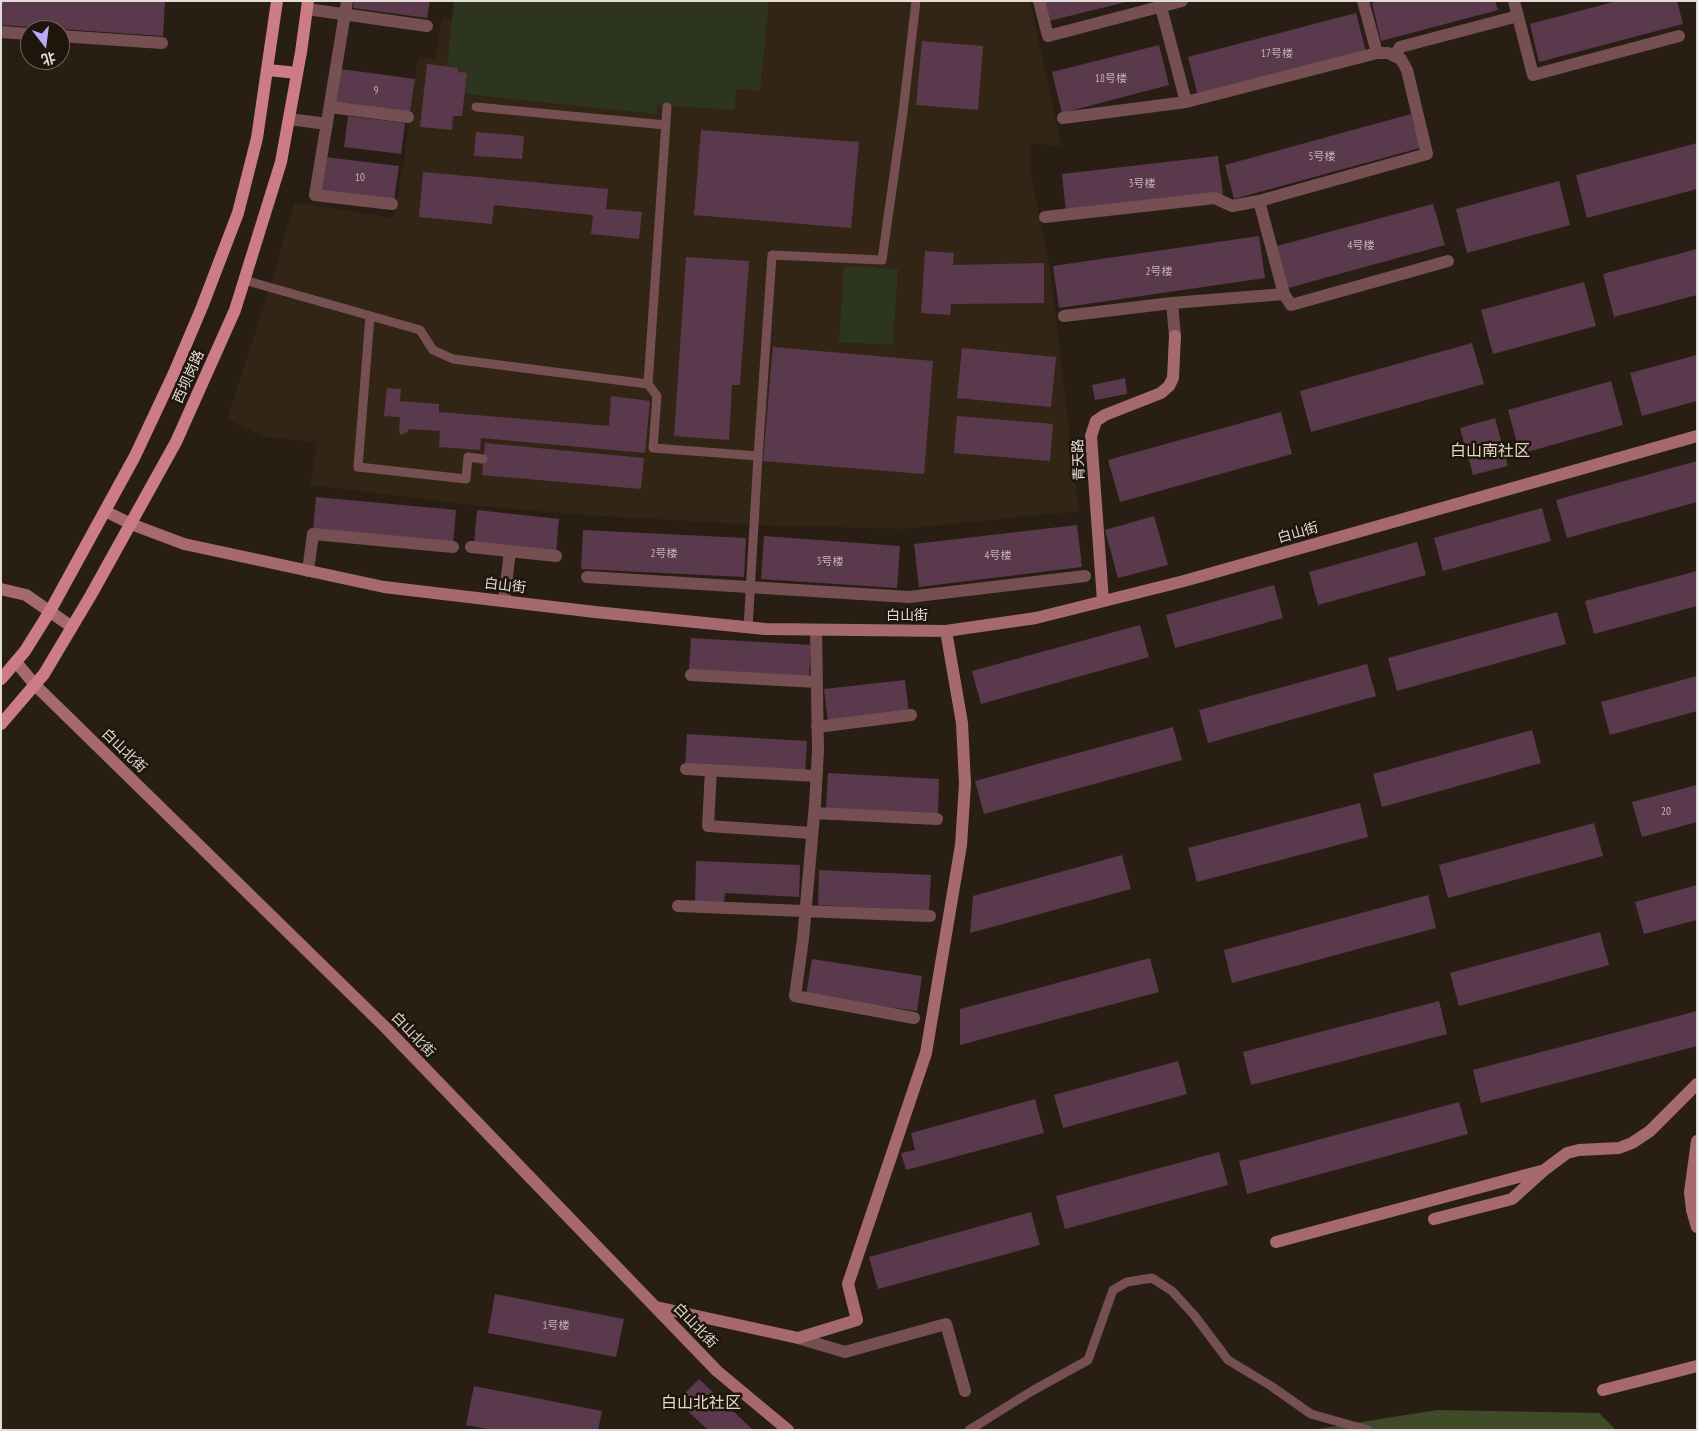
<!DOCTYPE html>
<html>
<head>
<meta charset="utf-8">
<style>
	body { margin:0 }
	#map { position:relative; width:1698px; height:1431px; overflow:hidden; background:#281e14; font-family:"PT Sans Narrow","Noto Sans SC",sans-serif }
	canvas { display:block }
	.frame { position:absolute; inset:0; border:2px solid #e4ddd7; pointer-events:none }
	.north { position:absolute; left:20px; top:20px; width:50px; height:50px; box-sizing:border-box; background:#1e150b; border:1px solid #6d655d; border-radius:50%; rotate:165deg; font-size:14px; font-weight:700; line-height:20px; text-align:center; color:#e4ddd7 }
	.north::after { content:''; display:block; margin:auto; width:18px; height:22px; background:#b8abf7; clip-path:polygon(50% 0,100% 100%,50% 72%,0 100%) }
</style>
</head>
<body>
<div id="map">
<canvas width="1698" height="1431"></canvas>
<div class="frame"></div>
<div class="north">北</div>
</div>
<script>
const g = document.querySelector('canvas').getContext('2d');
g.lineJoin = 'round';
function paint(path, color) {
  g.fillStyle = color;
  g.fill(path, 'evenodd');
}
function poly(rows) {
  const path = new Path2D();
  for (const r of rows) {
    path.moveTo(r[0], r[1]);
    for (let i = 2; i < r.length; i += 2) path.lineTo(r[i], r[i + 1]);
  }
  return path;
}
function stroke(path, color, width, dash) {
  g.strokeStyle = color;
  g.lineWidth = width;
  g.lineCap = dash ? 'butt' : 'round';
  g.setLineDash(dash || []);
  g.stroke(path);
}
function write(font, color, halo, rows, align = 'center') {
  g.font = font + ' "PT Sans Narrow","Noto Sans SC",sans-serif';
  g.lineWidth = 5;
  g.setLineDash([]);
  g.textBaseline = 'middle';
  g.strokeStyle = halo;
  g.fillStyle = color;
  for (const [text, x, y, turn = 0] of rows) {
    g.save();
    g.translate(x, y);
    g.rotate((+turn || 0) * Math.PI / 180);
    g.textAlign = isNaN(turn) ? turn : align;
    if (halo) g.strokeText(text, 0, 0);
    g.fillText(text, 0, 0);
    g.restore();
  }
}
const built = poly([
	[454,1,1030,1,1062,147,1031,143,1030,170,1050,268,1079,511,903,529,760,525,583,515,470,505,310,485,317,442,265,437,227,419,272,281,294,202,394,218,404,160,418,57,435,59,442,19,452,20]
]);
const green = poly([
	[454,1,769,1,760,91,736,89,735,110,657,105,656,114,465,94,467,74,458,72,458,68,447,66],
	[844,266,898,269,893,345,839,342]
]);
const forest = poly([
	[1437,1410,1599,1413,1616,1430,1311,1430]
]);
const building = poly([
	[1,1,165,1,163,36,1,25],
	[354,1,430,1,427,18,353,8],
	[1044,1,1126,1,1126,2,1049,21],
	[1380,1,1495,1,1498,10,1381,41,1372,3],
	[1617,1,1677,1,1683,24,1539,62,1530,24],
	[1356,13,1366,52,1198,96,1188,57],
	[922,41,983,46,978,110,916,105],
	[1159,45,1169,85,1062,113,1052,72],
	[427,64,458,68,458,72,467,73,462,116,453,116,452,130,420,127],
	[341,69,415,79,410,112,336,102],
	[1411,114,1420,148,1234,199,1225,165],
	[348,116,405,123,401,154,344,147],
	[701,130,859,142,851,228,694,215],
	[476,132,524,136,522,159,474,156],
	[1697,143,1697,189,1587,218,1576,175],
	[1218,156,1223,194,1066,212,1062,174],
	[325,157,399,166,394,200,320,190],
	[423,172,608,189,606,209,642,212,639,239,591,234,593,215,494,205,492,224,419,217],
	[1559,181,1570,225,1467,253,1456,209],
	[1433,204,1445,245,1288,288,1277,246],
	[1259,236,1265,278,1059,308,1053,266],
	[1697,249,1697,295,1614,317,1603,274],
	[925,251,954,253,953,265,1044,263,1044,303,951,304,950,315,921,313],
	[686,257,749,261,740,385,732,385,729,440,674,436],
	[1584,282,1596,326,1493,354,1481,310],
	[1472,343,1484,384,1311,432,1300,391],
	[773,347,933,361,924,474,763,461],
	[962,348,1056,357,1051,407,957,398],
	[1697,355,1697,401,1642,416,1630,373],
	[1125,378,1127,394,1095,400,1092,385],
	[1611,381,1623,425,1520,454,1508,410],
	[387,388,401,389,400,401,439,404,439,412,609,426,611,396,650,401,645,453,481,438,480,450,439,447,440,431,408,429,408,432,400,435,399,431,400,417,384,416],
	[1281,412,1292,454,1120,502,1108,460],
	[957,416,1053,424,1050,461,954,453],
	[1495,418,1508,466,1473,475,1460,428],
	[485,443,644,458,641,489,482,475],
	[1697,461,1697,502,1567,538,1556,500],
	[316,497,456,510,453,544,313,531],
	[1542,508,1551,541,1443,571,1434,538],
	[477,510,559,519,556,553,474,544],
	[1154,516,1168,565,1118,578,1105,530],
	[1077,525,1082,567,919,587,914,544],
	[583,530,746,538,744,577,581,569],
	[764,536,900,546,897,588,761,579],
	[1417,542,1426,575,1318,605,1309,572],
	[1697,571,1697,606,1594,634,1585,601],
	[1274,585,1283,618,1175,648,1166,615],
	[1557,612,1566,644,1397,691,1388,658],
	[1140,625,1149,657,981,704,972,671],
	[691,638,811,645,809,677,689,670],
	[1367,664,1376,696,1208,743,1199,710],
	[1697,676,1697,711,1610,735,1601,702],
	[905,680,909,713,828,722,824,689],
	[1173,727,1182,760,984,814,975,781],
	[1532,730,1541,763,1382,807,1373,774],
	[687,734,807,741,805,773,685,767],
	[828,773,939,779,938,814,826,809],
	[1697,785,1697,822,1642,837,1632,802],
	[1360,803,1368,837,1197,882,1188,848],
	[1594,823,1603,856,1448,898,1439,865],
	[1122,855,1131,889,970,933,973,896],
	[696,861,800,865,799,897,725,893,724,904,695,903],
	[819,870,931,875,929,911,818,905],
	[1697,885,1697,920,1644,934,1635,902],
	[1428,895,1436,928,1232,983,1224,950],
	[1600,932,1609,965,1459,1006,1450,973],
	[1150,958,1159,992,960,1045,960,1009],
	[812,959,922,976,917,1011,806,995],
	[1439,1001,1447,1034,1251,1085,1243,1052],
	[1697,1011,1697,1046,1481,1103,1473,1070],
	[1178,1061,1187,1094,1063,1128,1054,1095],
	[1035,1099,1044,1133,906,1170,901,1153,915,1150,911,1133],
	[1459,1102,1468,1134,1247,1194,1239,1161],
	[1219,1152,1228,1185,1065,1229,1056,1196],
	[1031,1212,1040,1245,878,1289,869,1257],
	[495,1294,624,1319,616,1357,488,1333],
	[699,1379,753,1430,708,1430,677,1401],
	[474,1386,602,1411,598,1430,492,1430,466,1425]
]);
const lane = poly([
	[476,107,666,125],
	[244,280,420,330,433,350,453,359,648,384,667,107],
	[370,316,358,467,466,479,468,457,483,459],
	[648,384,657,396,653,448,758,456,772,255,882,260,903,112,916,1],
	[748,628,758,456],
	[969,1430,1032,1391,1088,1360,1113,1290,1127,1282,1152,1278,1172,1291,1194,1315,1228,1360,1271,1386,1311,1414,1368,1430]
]);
const street = poly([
	[347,1,315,195,392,204],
	[1039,1,1048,36,1182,1],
	[1514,1,1533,75,1679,36],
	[1161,7,1186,102],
	[307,9,427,26],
	[1,32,30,34],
	[60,36,162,43],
	[1395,56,1400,47,1518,16],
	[330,107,408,117],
	[1063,118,1186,102,1377,53],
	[289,119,327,124],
	[1045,217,1215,198,1232,206,1259,201],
	[1284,294,1291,305,1448,261],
	[1064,316,1172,303],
	[1175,336,1172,303,1284,294,1259,201,1427,154,1407,70,1401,59,1388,53,1377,53,1363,1],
	[471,547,556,556],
	[308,571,313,534,453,547],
	[587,577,909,597,1085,576],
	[504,601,510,551],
	[816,630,818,751,815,804,803,939,795,996,914,1018],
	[691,675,816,682],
	[817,727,911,715],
	[686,769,816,776],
	[711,770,708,826,812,833],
	[814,813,937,819],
	[678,906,930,916],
	[798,1338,845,1352,946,1324,965,1391]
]);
const secondary = poly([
	[105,511,131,524,184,544,384,587,595,612,765,629,946,631,1036,618,1184,581,1697,436],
	[1,589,26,595,72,627],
	[1103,601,1091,436,1096,421,1105,415,1161,393,1169,386,1173,378,1175,336],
	[16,662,35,685,384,1026,717,1371,788,1430],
	[1697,1141,1690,1192,1692,1210,1697,1227],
	[1434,1219,1512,1199,1543,1171,1567,1153,1579,1150,1619,1148,1632,1143,1650,1131,1697,1084],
	[1276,1242,1541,1171],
	[656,1307,798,1338,857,1320,848,1284,926,1053,961,845,965,784,962,723,946,631],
	[1603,1390,1697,1366]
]);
const primary = poly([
	[268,70,297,73],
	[1,679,25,651,50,611,135,456,174,373,202,307,238,213,257,138,277,1],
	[1,724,44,674,91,595,176,442,235,310,281,162,301,52,308,1]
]);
const numberNames = [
	["17号楼",1277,54],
	["18号楼",1111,79],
	["9",376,91],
	["5号楼",1322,157],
	["10",360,178],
	["3号楼",1142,184],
	["4号楼",1361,246],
	["2号楼",1159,272],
	["2号楼",664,554],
	["4号楼",998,556],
	["3号楼",830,562],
	["20",1666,812],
	["1号楼",556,1326]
];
const streetNames = [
	["西坝岗路",189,377,-66],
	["青天路",1079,460,-92],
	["白山街",1298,533,-16],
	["白山街",505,586,7],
	["白山街",907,616],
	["白山北街",124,751,44],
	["白山北街",413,1035,46],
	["白山北街",695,1326,46]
];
const quarterNames = [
	["白山南社区",1490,451],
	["白山北社区",701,1403]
];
paint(built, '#332516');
paint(green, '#2d351e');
paint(forest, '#3f4a27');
paint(building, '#5b394d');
stroke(lane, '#764f52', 9);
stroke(street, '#764f52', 12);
stroke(secondary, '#a6696f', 12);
stroke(primary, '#cc7c84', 12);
write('11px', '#c2b4b4', null, numberNames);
write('14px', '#e4ddd7', '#1e150b', streetNames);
write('16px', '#e5d8ca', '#1e150b', quarterNames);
</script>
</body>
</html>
